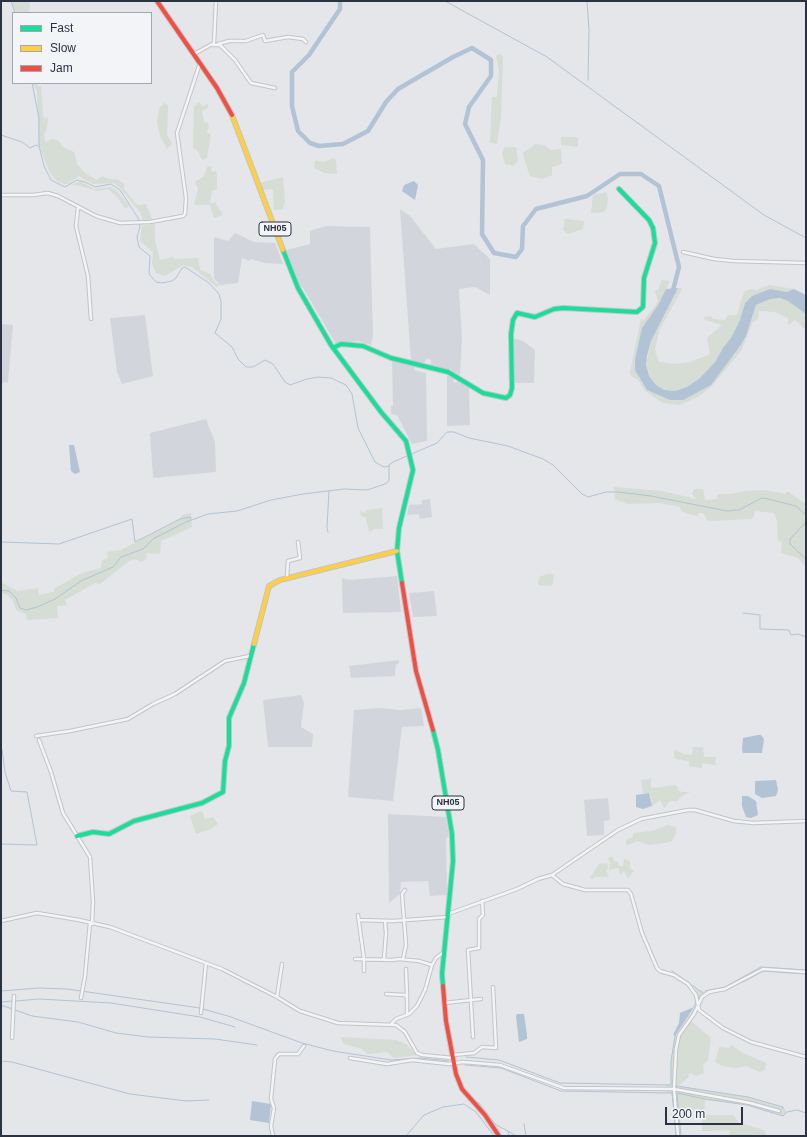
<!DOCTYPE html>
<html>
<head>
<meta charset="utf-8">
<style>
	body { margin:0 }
	#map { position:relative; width:807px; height:1137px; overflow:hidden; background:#e4e6e9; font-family:Arial,sans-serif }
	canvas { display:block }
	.frame { position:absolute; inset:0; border:2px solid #293344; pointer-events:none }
	.legend { position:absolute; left:12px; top:12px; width:140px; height:72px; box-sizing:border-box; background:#f2f4f8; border:1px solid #a2a7b0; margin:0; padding:5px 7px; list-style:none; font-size:12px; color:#293344 }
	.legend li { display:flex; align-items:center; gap:8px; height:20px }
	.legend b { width:20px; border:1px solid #a2a7b0 }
	.scale { position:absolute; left:665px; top:1107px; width:78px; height:18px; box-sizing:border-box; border:2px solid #293344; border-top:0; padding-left:5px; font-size:12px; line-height:14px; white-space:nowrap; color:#293344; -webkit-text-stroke:3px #f2f4f8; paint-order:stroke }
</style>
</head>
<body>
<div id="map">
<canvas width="807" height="1137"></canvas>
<div class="frame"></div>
<ul class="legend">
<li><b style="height:5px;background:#16e098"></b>Fast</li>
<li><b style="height:5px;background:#ffcf43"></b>Slow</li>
<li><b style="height:5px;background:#f24e42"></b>Jam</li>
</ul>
<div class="scale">200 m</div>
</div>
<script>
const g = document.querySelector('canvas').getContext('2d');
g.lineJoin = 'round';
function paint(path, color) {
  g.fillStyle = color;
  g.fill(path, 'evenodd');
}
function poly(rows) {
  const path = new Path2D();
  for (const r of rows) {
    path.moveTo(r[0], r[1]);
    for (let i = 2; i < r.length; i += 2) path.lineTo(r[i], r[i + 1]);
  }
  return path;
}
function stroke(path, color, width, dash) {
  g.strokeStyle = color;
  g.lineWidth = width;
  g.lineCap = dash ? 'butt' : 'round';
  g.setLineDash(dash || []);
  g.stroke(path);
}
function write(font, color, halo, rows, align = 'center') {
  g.font = font + ' Arial,sans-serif';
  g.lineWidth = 3;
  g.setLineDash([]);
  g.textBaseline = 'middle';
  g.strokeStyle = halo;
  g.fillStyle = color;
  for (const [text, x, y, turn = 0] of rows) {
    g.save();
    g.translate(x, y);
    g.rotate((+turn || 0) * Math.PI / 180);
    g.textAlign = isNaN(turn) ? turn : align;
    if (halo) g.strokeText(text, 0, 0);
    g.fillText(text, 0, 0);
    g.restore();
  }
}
const built = poly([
	[400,209,410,216,436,249,474,244,490,259,490,295,475,287,459,289,462,339,460,375,452,372,452,370,449,369,446,370,431,365,431,360,426,359,424,364,411,360],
	[326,226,370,227,373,335,371,345,358,341,336,344,303,288,300,286,286,250,310,244,310,231],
	[235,233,254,242,275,243,283,264,265,263,251,259,249,261,242,258,238,283,220,285,214,278,214,237,228,241],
	[145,315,153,376,122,384,117,372,110,318],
	[1,324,13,325,8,382,1,383],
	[513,338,523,341,535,350,534,383,514,383],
	[392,360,407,362,411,365,415,364,414,370,426,373,427,441,412,444,397,415,391,414,391,406,393,406],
	[447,375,453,378,454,383,458,381,469,386,470,425,447,426],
	[206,419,215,442,216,472,153,478,150,433],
	[430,499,432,517,420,519,419,514,407,515,409,505,422,504,422,500],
	[397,576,401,612,343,613,342,578,349,580],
	[434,591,437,616,413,617,409,593],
	[399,660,399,663,396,664,395,676,351,678,349,666],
	[301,695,304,703,301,727,313,734,312,747,268,747,263,700],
	[380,708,401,710,421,708,424,726,402,727,393,801,348,797,354,710],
	[608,798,610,820,604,821,604,835,587,836,584,800],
	[388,814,446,817,449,837,446,838,447,895,430,896,428,881,401,882,400,894,389,903]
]);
const green = poly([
	[11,1,30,1,29,13,15,13],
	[501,54,503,58,501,117,497,144,490,143,492,97,497,97,499,72,496,55],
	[32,83,38,83,38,86,41,86,43,116,45,119,48,117,47,128,44,135,45,142,52,139,58,140,63,147,74,152,77,164,85,173,97,180,102,176,109,179,117,179,124,184,124,189,135,203,138,205,146,204,153,221,143,220,140,212,121,189,114,183,93,184,79,176,68,184,64,184,57,181,50,173,39,146,37,91],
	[199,102,202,106,208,104,208,108,202,111,204,122,208,123,209,128,206,132,211,134,207,158,202,160,198,151,193,148,194,106],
	[164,103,168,105,167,134,172,144,167,149,160,136,157,122,159,109],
	[561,137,578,137,578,147,561,145],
	[535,144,544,145,551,150,561,149,562,164,552,167,552,175,542,179,530,176,524,159,523,153],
	[505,147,516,147,518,161,513,166,505,164,502,153],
	[334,158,336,161,337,174,324,173,314,168,315,160,324,162],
	[211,166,212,172,215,171,217,173,217,189,212,191,210,204,215,202,223,215,214,218,210,205,194,205,198,189,195,182,204,176,207,167],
	[283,177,285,201,283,209,274,210,273,190,271,189,263,190,259,183],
	[78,182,82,182,94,189,111,187,116,190,129,206,126,209,116,196,108,189,98,191,76,185,70,186],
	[606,192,608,197,607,207,604,212,591,213,593,195],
	[565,219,584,221,583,229,568,234,563,230],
	[155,224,155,240,160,260,173,257,174,259,198,258,200,270,210,274,215,282,220,285,217,287,192,267,183,265,165,276,156,273,152,264,153,252,140,241,142,226],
	[662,280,670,281,658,305,648,319,639,378,683,400,746,336,756,305,770,299,780,298,788,301,806,314,806,330,795,320,788,325,788,318,775,312,759,311,758,319,753,322,741,351,711,387,698,397,679,405,663,403,645,391,638,380,631,376,630,372,641,319,644,320,658,302,655,290,658,290],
	[769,285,794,289,787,292,770,289,752,296,745,303,740,320,731,338,723,348,715,362,700,378,687,387,675,391,664,390,656,385,649,376,646,365,651,341,678,288,682,288,680,293,659,331,655,350,659,362,674,364,691,362,710,354,707,338,722,325,703,319,705,317,711,316,713,319,725,320,728,315,737,315,744,292,751,289,756,290],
	[614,487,662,491,696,499,692,494,694,489,703,489,705,500,717,499,718,494,730,494,745,491,764,490,785,494,787,491,806,504,806,568,798,558,781,553,782,542,778,541,777,521,774,513,755,511,753,519,708,521,703,513,699,513,698,516,688,514,681,511,680,507,660,503,627,504,615,499],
	[382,508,383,529,374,529,369,532,366,518,361,516,360,511,365,513,367,510],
	[191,513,192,527,161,541,160,554,146,553,147,558,142,562,135,559,129,561,100,584,95,583,65,600,67,605,57,606,58,618,27,620,26,614,16,610,13,601,8,595,1,593,1,582,17,591,38,588,39,595,54,592,54,589,69,580,82,573,101,568,102,560,108,558,107,552,121,550,180,519,182,515],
	[547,574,554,574,553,583,551,586,538,585,539,577],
	[693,747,703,747,704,757,716,757,715,765,702,763,702,768,689,766,689,761,675,759,674,754,675,750,684,754,692,755],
	[651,779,651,788,676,785,678,790,682,792,690,792,680,797,678,801,670,801,664,808,660,800,652,806,651,796,649,793,643,793,641,780],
	[202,811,205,819,213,817,218,824,211,829,196,834,190,816],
	[668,825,676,827,676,834,671,842,649,845,637,841,626,846,626,840,633,837,633,833,652,831],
	[612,856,614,861,618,862,619,866,623,866,624,859,630,861,630,868,634,871,628,878,624,871,621,874,619,873,619,868,609,870,610,862,608,858],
	[607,863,608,868,606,871,609,877,596,877,592,879,590,878,599,864],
	[695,989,703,991,705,994,702,997,697,1008,690,1020,711,1038,708,1060,703,1065,704,1073,696,1076,691,1073,688,1074,689,1077,678,1086,748,1097,783,1107,787,1112,783,1116,747,1105,705,1100,704,1115,733,1115,739,1123,764,1130,767,1136,730,1136,729,1130,702,1131,702,1119,699,1113,691,1109,675,1113,674,1093,667,1093,666,1085,671,1085,671,1061,675,1036,694,1008,697,1008,697,999,693,990],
	[340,1037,397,1040,406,1044,417,1055,394,1058,387,1052,368,1054,362,1049,344,1044],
	[731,1045,743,1053,766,1063,765,1070,760,1072,746,1066,736,1068,722,1066,715,1062,719,1047,729,1048]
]);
const water = poly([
	[414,181,418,185,415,200,402,191,404,185],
	[678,288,651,341,647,356,646,365,649,376,656,385,664,390,675,391,687,387,700,378,715,362,723,348,731,338,740,320,745,303,752,296,770,289,787,292,794,289,806,295,806,314,788,301,780,298,770,299,756,305,746,336,740,346,711,385,683,400,670,400,647,390,635,370,635,360,642,328,658,305,666,289],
	[69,445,74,445,80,472,75,474,71,471],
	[758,735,761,735,764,739,762,753,743,753,742,750,743,738],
	[776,780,778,790,776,796,762,798,755,794,755,781],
	[649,793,652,806,643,809,636,807,636,795],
	[742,796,748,796,756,801,758,815,751,818,746,817,742,806],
	[694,1007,679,1030,675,1036,673,1035,679,1023,680,1013],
	[517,1014,524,1014,527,1035,527,1039,519,1042,516,1016],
	[252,1101,271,1104,269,1123,250,1120]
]);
const stream = poly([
	[11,1,15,13],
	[445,1,547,57,764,215,806,238],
	[587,1,589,30,588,80],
	[32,83,39,118,39,146,44,166,51,180,65,187,77,180,85,182,95,187,111,184,120,190,138,218,140,227,137,237,139,247,150,256,149,274,156,282,162,283,172,281,176,278,182,268,185,267,209,283,219,294,221,302,221,319,215,333,232,347,238,359,246,367,253,367,265,360,273,364,285,382,290,385,307,379,318,377,331,378,346,385,352,394,358,428,375,462,384,467,389,466],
	[1,135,22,142,30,148,36,145,38,146],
	[806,522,790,539,790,544,806,559],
	[328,532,327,527,329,491],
	[1,542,59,544,132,519,135,542,180,519,190,517,191,519],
	[1,590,9,591,16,598,20,608,26,610,37,607,55,599,81,581,113,567,121,557,143,549,153,539,186,522,208,514,237,511,271,500,303,494,344,489,367,490,385,484,389,481,389,465,393,462,437,443,447,432,454,432,469,438,508,446,543,459,553,465,582,494,588,497,606,492,618,492,651,496,727,511,739,510,762,498,768,499,796,506,806,515],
	[743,613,760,615,760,629,789,630,791,635,798,634,806,637],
	[1,844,37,845,27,792,11,791,5,772,2,749],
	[672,971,703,993],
	[663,974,670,975],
	[743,982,763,971,806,974],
	[1,991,39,988,67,989,200,1008],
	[705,991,725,987,761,967,806,970],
	[16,1001,39,999,111,1003,200,1017,235,1027],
	[1,1002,12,1001],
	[1,1005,32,1016,78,1022,116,1033,148,1037,215,1039,257,1045],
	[694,1007,696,1001],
	[203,1009,228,1016,302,1043,333,1051,391,1060,420,1058,449,1061],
	[1,1013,2,1006],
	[466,1057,499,1060,560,1083,671,1085,671,1061,675,1036],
	[1,1061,12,1062,130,1094,186,1101,209,1100],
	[465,1065,501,1068,561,1091,672,1093,676,1136],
	[677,1086,748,1097,783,1107,783,1109],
	[478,1102,496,1125,508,1131,509,1136],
	[524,1124,526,1136],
	[508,1131,516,1136],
	[406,1136,424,1115,443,1107,464,1104,476,1112,494,1136],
	[681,1136,677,1093,705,1099,747,1105,783,1116,787,1112,797,1110,806,1113]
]);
const river = poly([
	[340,1,340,9,309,55,292,72,292,106,298,131,310,143,319,146,343,144,368,131,386,102,398,89,453,57,472,48,491,60,491,76,469,107,465,124,483,160,482,234,494,253,516,257,522,249,523,226,536,209,587,196,620,174,641,174,659,186,679,267,672,294]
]);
const street = poly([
	[218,44,229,41,246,41,263,35,265,41,288,37,303,39,306,42],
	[213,45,220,45,235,60,251,83,275,88],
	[194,54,214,43,216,1],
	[1,195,33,195,48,193,58,196,96,216,120,223,150,222,183,216,185,214,186,198,177,133,200,63],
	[78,208,76,226,88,276,91,319],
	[683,252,714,259,734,261,806,263],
	[287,578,288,561,300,558,298,542],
	[36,736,70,731,128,719,153,704,175,694,225,661,250,656],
	[39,740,51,772,63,813,90,857,93,902,92,924],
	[552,875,563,884,585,890,628,890,631,894,642,933,657,968,660,971,674,975,688,984,696,995,699,1010,723,1028,751,1042,806,1057],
	[448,914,517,889,538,879,552,875,618,830,641,819,688,810,695,810,734,821,753,823,806,821],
	[358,915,364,959,364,971],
	[359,920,393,921,448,917],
	[1,921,37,913,79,920,110,927,222,969,277,997,300,1011,338,1023,396,1025,405,1032,417,1053,422,1055,453,1058],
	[355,959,392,960,399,959,419,961,432,965],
	[384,959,386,933,385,921],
	[403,959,406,945,402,894,405,890],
	[406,969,407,996],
	[386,994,405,995,407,997,407,1015],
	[277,997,282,964],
	[81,998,85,976,90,923],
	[444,1003,481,999],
	[201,1013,206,963],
	[392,1023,396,1019,409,1014,417,1006,425,990,432,965,436,958,444,952],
	[473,1037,468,950,479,948,479,919,483,915,482,901],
	[12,1038,14,996],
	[453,1055,474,1053,482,1047,496,1048,493,987],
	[350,1058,387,1064,412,1060,449,1064,463,1062,500,1065,564,1088,674,1089,750,1103,779,1111],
	[273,1136,271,1126,274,1108,271,1099,275,1059,279,1054,298,1054,304,1046],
	[678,1136,674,1089,676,1049,679,1035,694,1014,702,997,709,992,725,989,763,969,806,972]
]);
const fast = poly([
	[283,250,298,288,331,345,381,412,406,441,413,470,399,528,397,551,402,583],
	[333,348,341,344,363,346,391,358,448,372,483,393,506,398,510,395,512,388,511,334,513,320,517,313,535,317,554,309,563,308,637,312,643,307,644,278,655,243,653,228,649,220,619,189],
	[433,730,438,750,452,834,453,861,442,974,443,986],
	[77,836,93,832,109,834,134,821,202,803,223,792,225,761,229,746,229,718,244,683,254,644]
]);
const slow = poly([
	[232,115,283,250],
	[254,644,269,586,280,580,397,551]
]);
const jam = poly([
	[157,1,217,88,232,115],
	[402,583,416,671,433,730],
	[443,986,446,1021,456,1074,462,1089,485,1115,499,1136]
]);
const shields = [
	[275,229,32],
	[448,803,32]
];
const shieldNames = [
	["NH05",275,229],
	["NH05",448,803]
];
paint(built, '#d2d6dc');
paint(green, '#d5ddd4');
paint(water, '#b1c3d5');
stroke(stream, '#b1c3d5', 1);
stroke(river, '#b1c3d5', 4.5);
stroke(street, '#c2c4c7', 4.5);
stroke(fast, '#c2c4c7', 6);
stroke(slow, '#c2c4c7', 6);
stroke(jam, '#c2c4c7', 6);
stroke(street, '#f3f4f6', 2.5);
stroke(fast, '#16e098', 4);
stroke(slow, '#ffcf43', 4);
stroke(jam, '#f24e42', 4);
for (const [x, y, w] of shields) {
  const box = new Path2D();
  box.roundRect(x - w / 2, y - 7, w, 14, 3);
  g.fillStyle = '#f2f4f8';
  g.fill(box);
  stroke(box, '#293344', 1);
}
write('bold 9px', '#293344', null, shieldNames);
</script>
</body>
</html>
